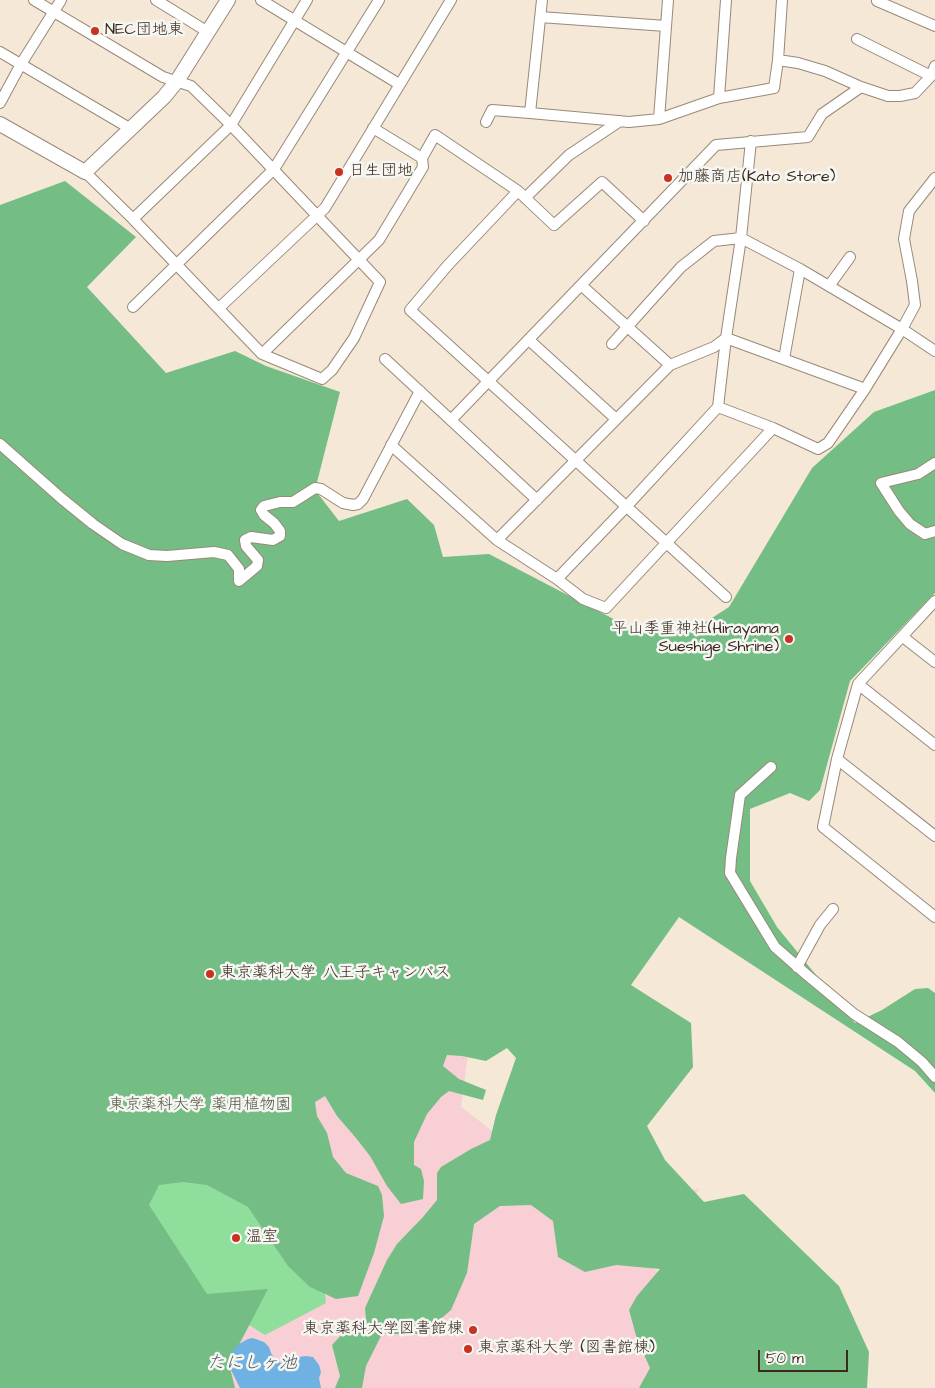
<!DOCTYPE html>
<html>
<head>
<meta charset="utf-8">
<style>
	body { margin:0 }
	#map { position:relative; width:935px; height:1388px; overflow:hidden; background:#f5e8d7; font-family:"Architects Daughter",sans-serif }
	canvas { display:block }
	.scale { position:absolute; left:758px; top:1350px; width:90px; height:22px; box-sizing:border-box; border:2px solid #3b2a1e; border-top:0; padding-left:6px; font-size:15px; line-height:18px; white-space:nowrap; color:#3b2a1e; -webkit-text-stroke:4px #f6f6f2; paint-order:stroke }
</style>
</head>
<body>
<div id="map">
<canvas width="935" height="1388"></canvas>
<div class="scale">50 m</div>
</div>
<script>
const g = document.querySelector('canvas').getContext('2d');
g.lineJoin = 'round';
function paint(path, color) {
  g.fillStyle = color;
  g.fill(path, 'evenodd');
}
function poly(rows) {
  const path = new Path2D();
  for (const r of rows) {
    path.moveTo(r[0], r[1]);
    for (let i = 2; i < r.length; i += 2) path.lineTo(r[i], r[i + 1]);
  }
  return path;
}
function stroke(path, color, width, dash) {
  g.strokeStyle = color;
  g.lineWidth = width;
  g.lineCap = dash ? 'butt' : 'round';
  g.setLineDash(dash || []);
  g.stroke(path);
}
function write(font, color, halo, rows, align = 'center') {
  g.font = font + ' "Architects Daughter","Klee One",sans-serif';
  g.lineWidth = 5;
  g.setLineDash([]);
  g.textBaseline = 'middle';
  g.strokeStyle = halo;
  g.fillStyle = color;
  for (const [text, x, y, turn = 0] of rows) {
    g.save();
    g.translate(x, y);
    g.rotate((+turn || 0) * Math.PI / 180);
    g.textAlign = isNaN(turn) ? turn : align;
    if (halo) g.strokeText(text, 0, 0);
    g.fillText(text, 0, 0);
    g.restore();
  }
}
const built = poly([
	[0,893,468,1054,461,1107,580,1198,663,1203,699,1188,684,1219,650,1266,694,1296,738,1388,0,1388]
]);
const green = poly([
	[299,1087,326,1303,265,1335,209,1300,116,1196]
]);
const forest = poly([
	[65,181,136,237,87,287,166,373,235,351,266,366,340,392,315,490,339,521,407,499,434,525,443,557,489,554,627,626,687,634,729,607,812,468,874,412,935,390,935,593,850,681,820,790,809,801,790,793,750,809,750,881,777,927,855,1023,882,1010,915,989,928,988,935,993,935,1093,915,1071,679,917,631,985,691,1023,693,1067,647,1126,665,1160,704,1202,744,1194,839,1286,869,1352,867,1388,639,1388,650,1368,637,1339,629,1310,637,1296,660,1269,616,1265,585,1272,558,1257,553,1221,531,1205,500,1206,474,1224,467,1273,451,1310,423,1334,382,1334,366,1366,362,1388,335,1388,340,1376,332,1345,345,1331,352,1329,367,1333,365,1308,370,1297,387,1260,397,1244,423,1217,437,1200,437,1173,441,1167,471,1149,490,1140,496,1115,516,1058,507,1048,486,1061,462,1056,447,1055,443,1066,459,1079,486,1090,483,1100,449,1091,441,1097,427,1114,414,1142,414,1165,421,1169,424,1181,423,1199,401,1204,387,1186,370,1156,356,1138,337,1116,325,1096,315,1102,317,1116,327,1133,333,1157,346,1173,378,1186,382,1195,384,1216,374,1253,358,1296,336,1299,310,1287,288,1266,248,1207,207,1185,183,1182,159,1185,149,1205,207,1294,268,1289,229,1364,235,1388,0,1388,0,205]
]);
const water = poly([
	[253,1338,264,1342,269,1347,271,1353,276,1361,281,1363,298,1357,306,1356,313,1357,319,1365,321,1372,319,1378,321,1388,240,1388,228,1364,231,1353,239,1344,248,1339]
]);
const street = poly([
	[34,0,163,77,191,86,231,125,380,282,354,338,332,370,322,379,262,354,133,219,85,172],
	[156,0,208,32],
	[261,0,399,84],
	[542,0,530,113,629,122,659,119,719,98,774,88,778,60,782,0],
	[877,1,935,26],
	[540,17,666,26],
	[857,39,931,76],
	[0,52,131,129],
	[778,60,798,63,825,71,861,87],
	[719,98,726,0],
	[0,103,21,64,61,0],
	[659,119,668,0],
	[486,122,492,110,530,113],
	[422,158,435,135,518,191,554,225,602,182,644,221],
	[518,191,448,265,410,310,726,597],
	[525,198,569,155,620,121],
	[133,219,231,125,307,0],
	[581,285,670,365],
	[829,286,850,257],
	[133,307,274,169,379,0],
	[219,308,325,208,451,0],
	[529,340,616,419],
	[612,344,681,267,714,241,741,238,800,269,902,329,935,351],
	[262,354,379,240,423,167,422,158,373,128],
	[385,359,537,500],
	[784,359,800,269],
	[718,407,773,428,818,449,828,443,865,389,902,329,915,305,912,281,904,239,909,211,935,178],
	[451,420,716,145,808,137,822,114,861,87,888,96,900,96,915,93,931,76,935,66],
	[0,444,61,498,93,524,122,544,149,555,167,556,214,552,228,555,239,569,239,581],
	[391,445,497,540,670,365,714,347,726,338,741,238,751,141],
	[935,463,918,474,881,483,899,511,910,524,925,534,935,531],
	[497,540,557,579,626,507,718,407,726,338,865,389],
	[557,579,583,599,606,608,773,428],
	[239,581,257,566,258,560,246,546,245,540,251,537,273,540,280,536,280,531,274,523,264,515,261,510,264,506,280,502,293,502,315,488,321,489,343,503,353,505,358,504,363,499,420,391],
	[935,601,858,684,837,759,823,827,935,917],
	[903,637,935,662],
	[858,684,935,745],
	[837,759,935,836],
	[771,767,740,795,731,858,730,873,775,947,807,975,854,1014,898,1042,922,1062,935,1077],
	[797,967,820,925,833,909]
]);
const secondary = poly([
	[0,124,85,172,164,97,177,81,228,0]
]);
const markers = [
	[95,31,5,"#c8321e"],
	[339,172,5,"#c8321e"],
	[668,178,5,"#c8321e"],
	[789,639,5,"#c8321e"],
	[210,974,5,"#c8321e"],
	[236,1238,5,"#c8321e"],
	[473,1330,5,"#c8321e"],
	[468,1349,5,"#c8321e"]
];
const poiNames = [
	["NEC団地東",105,31],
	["日生団地",349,172],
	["加藤商店(Kato Store)",678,178],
	["平山季重神社(Hirayama",779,630,"right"],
	["Sueshige Shrine)",779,648,"right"],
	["東京薬科大学 八王子キャンパス",220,974],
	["温室",246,1238],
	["東京薬科大学図書館棟",463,1330,"right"],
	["東京薬科大学 (図書館棟)",478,1349]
];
const parkNames = [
	["東京薬科大学 薬用植物園",200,1106]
];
const waterNames = [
	["たにしヶ池",252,1364]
];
paint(built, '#f7cfd5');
paint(green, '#90de9c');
paint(forest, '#74bd84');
paint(water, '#70b1e4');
stroke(street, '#98897a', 12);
stroke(secondary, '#98897a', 16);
stroke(street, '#fff', 10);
stroke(secondary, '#fff', 14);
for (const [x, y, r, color] of markers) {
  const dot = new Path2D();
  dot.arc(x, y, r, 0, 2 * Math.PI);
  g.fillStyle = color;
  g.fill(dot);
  stroke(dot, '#f6f6f2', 2);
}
write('16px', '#3b2a1e', '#f6f6f2', poiNames, 'left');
write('16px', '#50573e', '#f6f6f2', parkNames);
write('italic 18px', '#4e5963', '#f6f6f2', waterNames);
</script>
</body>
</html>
